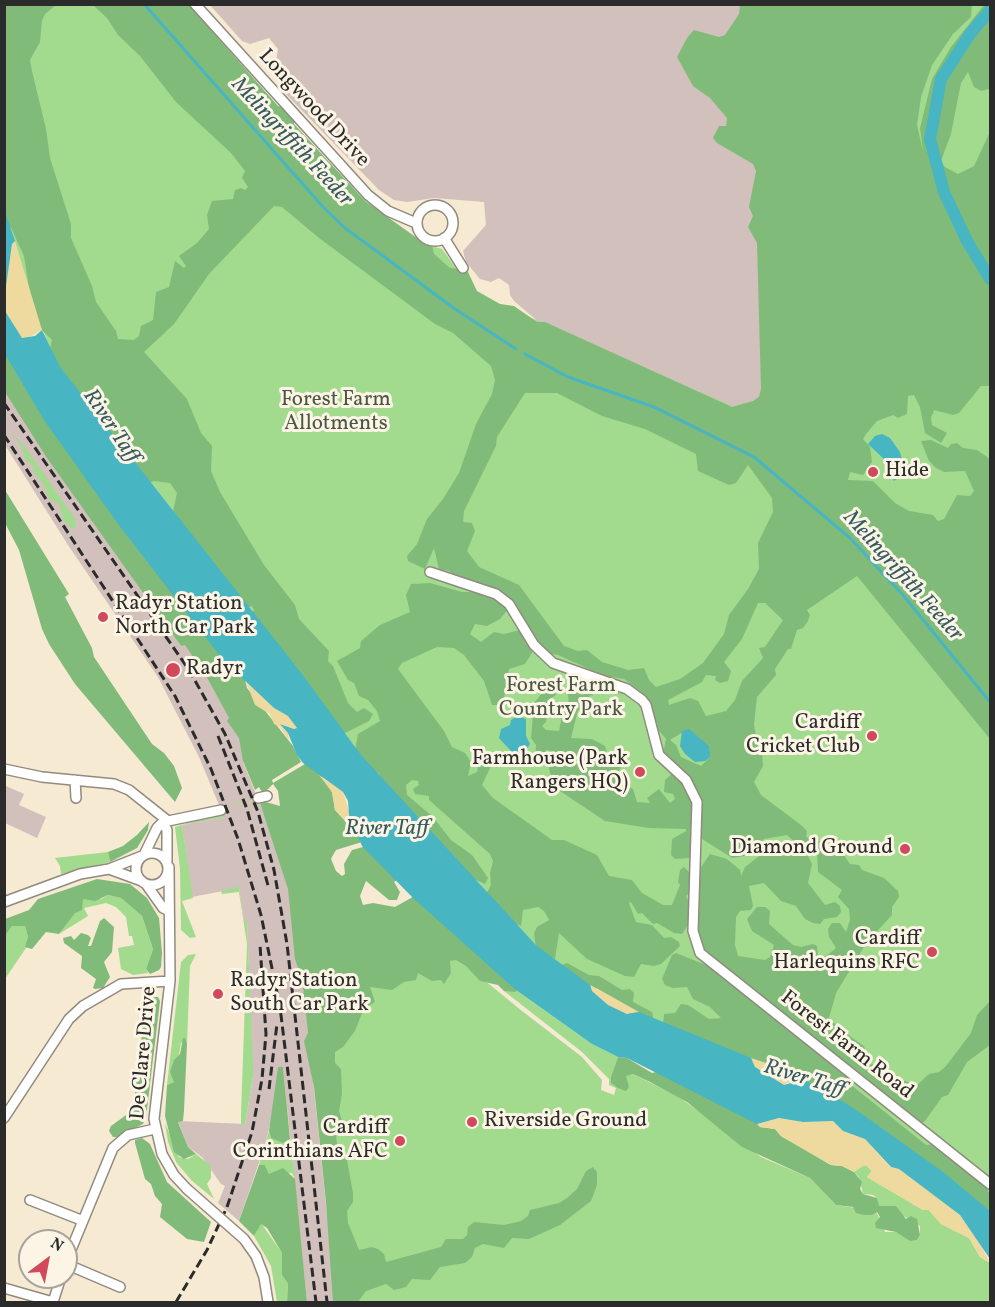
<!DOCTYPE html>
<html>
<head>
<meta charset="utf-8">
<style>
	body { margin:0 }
	#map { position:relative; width:995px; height:1307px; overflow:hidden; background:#f7ead3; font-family:Vollkorn,serif }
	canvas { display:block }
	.frame { position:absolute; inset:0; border:6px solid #2b2b2b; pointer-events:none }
	.north { position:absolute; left:18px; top:1229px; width:60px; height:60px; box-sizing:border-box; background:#fcf5e5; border:2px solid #a8a49b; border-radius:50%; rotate:32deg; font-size:16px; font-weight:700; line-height:24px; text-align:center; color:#2b2b2b }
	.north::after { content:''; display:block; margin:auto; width:21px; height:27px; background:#d1495b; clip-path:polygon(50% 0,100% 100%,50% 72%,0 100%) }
</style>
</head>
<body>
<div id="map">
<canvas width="995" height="1307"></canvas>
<div class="frame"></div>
<div class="north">N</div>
</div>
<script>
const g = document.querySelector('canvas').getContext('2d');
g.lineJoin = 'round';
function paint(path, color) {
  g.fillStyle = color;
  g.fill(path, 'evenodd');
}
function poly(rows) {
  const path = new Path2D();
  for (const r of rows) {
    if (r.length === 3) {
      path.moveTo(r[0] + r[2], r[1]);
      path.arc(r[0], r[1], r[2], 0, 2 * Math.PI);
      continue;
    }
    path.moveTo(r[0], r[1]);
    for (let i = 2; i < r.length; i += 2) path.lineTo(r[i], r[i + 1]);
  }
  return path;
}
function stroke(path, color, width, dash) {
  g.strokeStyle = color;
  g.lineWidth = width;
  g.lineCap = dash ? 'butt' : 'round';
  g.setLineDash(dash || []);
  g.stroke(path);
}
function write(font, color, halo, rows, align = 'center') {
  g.font = font + ' Vollkorn,serif';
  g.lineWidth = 6;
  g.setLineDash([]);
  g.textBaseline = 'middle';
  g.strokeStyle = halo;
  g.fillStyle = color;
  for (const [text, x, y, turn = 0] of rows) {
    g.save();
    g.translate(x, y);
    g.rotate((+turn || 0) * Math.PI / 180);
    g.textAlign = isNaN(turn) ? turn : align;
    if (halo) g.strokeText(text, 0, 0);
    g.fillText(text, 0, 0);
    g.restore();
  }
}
const industrial = poly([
	[210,5,751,5,759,148,766,422,540,323,514,301,510,295,509,285,499,278,491,282,480,279,466,262,463,251,486,225,484,202,434,198,407,202,394,200,379,190,286,94,275,68,278,49,269,38,250,44,242,41],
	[5,387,181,646,185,644,206,676,251,757,243,762,274,839,290,892,304,993,336,1302,307,1302,283,1067,266,1142,239,1221,218,1203,225,1186,221,1184,202,1157,188,1147,178,1121,245,1124,253,1077,247,921,244,921,239,888,192,897,182,825,224,817,199,757,158,677,68,545,5,445],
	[6,786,24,794,19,805,46,817,37,838,5,823]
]);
const green = poly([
	[4,5,189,5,278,107,365,201,422,243,442,249,475,293,766,421,759,148,730,47,751,5,990,5,990,1178,862,1078,990,1188,990,1211,943,1172,796,1077,793,1080,751,1058,657,1022,574,975,537,946,361,755,302,674,60,367,50,347,37,317,5,209],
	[12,433,26,448,75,519,76,526,73,529,63,520,59,504,49,499,44,485,34,473,32,470,35,469,24,457,22,448],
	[223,812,225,817,182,825,193,898,182,901,196,937,190,938,181,930,180,869,175,827],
	[108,852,110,862,61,874,60,866,55,858],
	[239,887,244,921,247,921,253,1062,253,1077,245,1124,241,1124,241,1114,247,944,239,892,222,894,221,891],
	[108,895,121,898,142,916,153,949,146,969,148,973,133,975,121,969,118,948,134,945,132,936,129,936,126,917,116,907,106,903,84,908,88,916,59,934,83,899,101,899],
	[12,926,25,926,28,937,26,948,5,979,5,936],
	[196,954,190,966,187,1044,186,1041,181,1043,174,1082,167,1085,181,962,188,955],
	[456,957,522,1011,582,1057,602,1080,601,1090,614,1095,616,1088,609,1085,609,1079,582,1052,504,991,516,990,592,1044,618,1057,611,1078,633,1074,679,1097,761,1157,810,1178,836,1205,876,1211,885,1232,896,1232,917,1240,920,1235,920,1226,889,1207,878,1206,877,1198,873,1195,863,1194,859,1177,854,1172,863,1165,867,1166,872,1171,867,1177,923,1210,929,1210,941,1224,969,1238,980,1257,990,1263,990,1302,344,1302,348,1260,328,1052,364,981],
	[165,1123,179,1157,188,1159,196,1154,211,1166,211,1178,207,1184,214,1199,191,1180,176,1162,168,1142],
	[269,1131,271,1138,288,1142,290,1139,295,1179,292,1173,269,1174,265,1165,259,1165],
	[261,1223,282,1253,282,1275,288,1284,287,1302,277,1302,271,1266,254,1236]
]);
const forest = poly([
	[4,5,56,5,45,14,42,21,40,42,30,60,32,71,46,129,50,158,71,224,71,238,92,286,96,302,116,331,118,339,134,340,139,336,141,326,153,320,156,292,169,287,175,261,184,268,186,266,179,256,197,243,209,229,207,215,212,201,233,199,235,190,241,188,245,190,248,187,242,178,245,171,231,153,176,102,140,56,118,35,107,18,93,5,189,5,278,106,283,107,294,118,294,124,365,201,417,238,432,245,434,254,450,268,467,270,477,291,500,304,514,306,537,322,545,322,732,407,753,401,759,397,761,389,757,243,748,227,753,216,749,207,756,171,753,164,717,143,713,138,719,126,726,126,727,118,710,98,693,86,677,57,687,38,694,30,719,37,725,35,739,14,740,5,972,5,971,17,953,34,932,65,921,97,917,125,923,151,920,128,932,79,951,47,984,5,990,5,989,89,981,91,974,87,968,72,961,83,951,134,941,161,945,167,958,174,974,166,990,132,990,386,981,386,959,413,953,415,934,410,931,418,932,425,947,433,941,443,925,433,920,407,914,395,908,396,907,414,898,418,893,415,877,421,866,434,863,439,870,447,872,462,863,475,850,472,848,480,873,481,895,503,909,511,933,515,938,521,944,519,957,495,970,496,974,491,965,471,944,472,936,468,929,461,921,441,931,440,948,448,951,444,957,443,963,448,977,450,990,459,990,739,857,576,807,610,810,615,808,621,803,628,797,630,791,649,788,649,775,669,776,675,757,697,754,724,756,737,761,743,763,766,754,782,761,795,801,825,807,831,806,837,823,842,826,849,836,855,844,855,850,864,859,865,862,870,884,878,898,891,899,897,892,907,892,915,867,942,836,993,829,1018,832,1022,844,1028,847,1034,864,1046,869,1065,881,1062,891,1076,911,1083,914,1088,929,1074,939,1072,946,1066,971,1033,977,1015,990,1001,990,1045,967,1062,948,1095,942,1097,925,1121,919,1125,853,1079,850,1084,926,1145,934,1144,985,1185,990,1195,990,1211,880,1127,861,1120,861,1114,825,1096,826,1090,796,1079,793,1080,772,1065,742,1059,675,1033,663,1024,664,1014,675,1013,681,1004,688,1005,709,1019,721,1018,710,1007,693,999,687,987,673,988,665,985,662,979,672,955,676,953,711,967,696,942,699,884,686,896,692,908,692,919,682,934,674,933,657,923,653,924,642,913,638,914,631,902,629,903,636,922,652,925,664,938,671,937,679,942,680,946,661,964,654,966,641,964,634,977,625,976,587,959,559,933,555,959,536,948,534,933,537,927,549,920,544,911,538,907,523,910,521,926,509,921,483,900,491,885,490,873,493,861,490,854,429,800,429,796,415,794,413,789,419,785,418,781,412,780,406,785,407,795,432,816,451,840,472,855,488,878,485,884,474,879,468,881,382,782,379,774,361,761,355,751,358,734,380,721,377,711,368,700,359,696,354,683,348,680,337,661,360,648,361,641,380,625,410,612,406,595,411,584,430,583,462,592,479,592,449,571,439,569,434,548,425,569,408,561,407,556,417,544,427,519,443,499,459,473,476,424,492,394,495,380,491,366,453,333,435,324,319,238,282,207,274,206,209,274,174,324,144,352,187,399,201,433,212,446,211,471,220,492,264,565,295,605,299,619,329,651,328,661,333,666,348,703,357,712,364,708,373,714,369,721,343,734,249,617,254,610,252,606,242,611,172,516,177,493,170,483,154,481,147,484,49,355,52,340,42,330,32,307,24,256,11,228,5,223],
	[525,393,557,393,602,416,645,429,696,454,698,471,729,485,736,483,748,465,772,498,773,512,758,543,759,569,748,589,729,615,724,634,703,663,680,679,656,687,649,680,644,668,628,670,602,662,587,650,578,651,564,646,519,585,479,567,467,551,475,531,472,523,463,522,464,511,496,446,497,437],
	[758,603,765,603,783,620,765,647,759,648,763,658,742,681,735,700,726,711,706,716,698,701,690,698,669,705,668,700,702,682,706,675,716,676,715,680,720,683,728,681,731,671,724,662,742,639],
	[509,608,540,644,544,653,558,655,591,670,592,674,624,679,642,693,653,724,666,739,663,754,672,766,672,774,665,780,664,792,673,794,675,799,670,803,659,789,647,798,650,803,637,802,633,789,614,778,625,761,621,757,608,756,605,746,592,739,571,738,578,710,587,710,590,695,593,696,591,691,582,695,577,691,568,693,569,708,562,716,559,731,546,730,542,726,546,722,550,699,556,695,553,688,547,686,545,694,542,693,534,703,531,738,536,745,535,764,539,766,548,755,546,750,552,751,548,765,554,787,605,821,649,828,686,829,686,831,672,839,671,855,675,859,692,858,690,828,695,817,695,806,700,808,702,815,702,839,732,858,745,856,764,839,787,835,805,851,817,853,818,872,842,890,838,897,849,909,850,920,846,932,840,923,832,923,828,929,829,937,836,948,826,956,818,957,817,946,813,944,801,947,793,945,769,924,770,911,765,907,757,907,747,919,752,931,774,945,770,957,765,960,738,956,735,945,736,917,740,911,751,910,753,906,749,886,764,883,781,901,796,906,805,919,813,923,820,924,824,919,837,917,841,912,840,906,835,902,825,905,808,883,812,864,807,854,781,848,767,850,745,867,741,876,740,870,727,859,710,854,699,870,689,872,684,867,680,870,678,882,680,885,672,905,663,905,642,893,632,880,609,876,597,855,564,840,552,840,493,798,482,785,491,766,488,761,479,759,477,772,468,776,471,762,465,753,452,747,444,731,398,669,402,663,437,647,454,648,464,655,484,681,492,705,503,705,509,669,525,664,532,653,531,644,520,630,504,634,494,632,481,642,470,634,475,624,487,626,500,619],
	[686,730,710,757,701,766,681,757,676,745,670,740],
	[4,337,244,676,247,688,293,746,301,762,272,780,273,783,305,764,310,765,317,769,332,792,335,810,347,823,359,826,362,842,336,850,333,855,331,859,336,871,342,876,345,874,344,864,352,850,374,844,400,878,394,882,400,892,397,900,389,900,366,881,360,896,363,905,373,903,395,907,418,894,517,988,516,992,504,991,498,985,480,981,466,966,456,960,450,961,451,973,444,984,441,980,432,981,418,973,416,980,404,982,392,990,370,987,375,1002,364,1008,355,1031,343,1047,335,1052,335,1063,341,1069,342,1094,339,1111,342,1121,336,1133,338,1153,341,1158,347,1160,353,1193,353,1202,347,1211,348,1223,359,1250,372,1247,378,1249,384,1254,386,1262,441,1247,446,1239,463,1239,467,1235,468,1227,474,1222,504,1225,521,1221,528,1216,530,1210,559,1203,567,1198,577,1189,586,1171,593,1167,597,1172,597,1185,591,1201,560,1225,529,1239,512,1238,504,1248,483,1244,475,1248,472,1257,465,1263,440,1267,430,1280,412,1279,406,1287,394,1290,386,1284,366,1291,358,1302,333,1302,326,1203,314,1087,304,1041,308,1033,302,979,295,959,288,889,259,800,280,806,278,791,273,784,263,794,259,787,255,790,243,761,239,738,227,721,229,718,206,676,185,645,181,646,47,458,5,392],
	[5,490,69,594,65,597,92,648,94,657,152,744,164,753,174,766,182,788,175,802,75,684,49,644,42,629,19,550,5,523],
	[149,822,148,830,137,848,110,862,108,852,123,846,137,835],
	[97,879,130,884,147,898,159,918,162,953,161,967,159,970,150,974,146,969,153,949,142,916,121,898,108,895,95,901,83,899,82,910,75,913,59,934,46,932,32,949,25,947,28,937,25,926,12,926,5,936,5,919,29,910,38,899],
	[104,918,114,927,112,952,104,962,110,977,103,988,95,989,93,988,96,979,81,968,82,956,64,943,63,938,71,936,74,940,81,933,88,935,91,938,88,946,91,946,100,921],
	[567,963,589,975,599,976,622,990,630,989,634,993,633,1002,652,1012,655,1026,628,1015,630,1009,562,972,562,965],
	[150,997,158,997,160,1001,146,1118,143,1124,118,1137,113,1137,109,1131,111,1126,133,1110,146,1000],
	[183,1038,185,1038,187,1044,184,1111,183,1121,178,1122,188,1147,196,1154,184,1159,174,1152,165,1116,167,1085,174,1082,170,1072,174,1060,180,1054],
	[618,1057,627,1058,652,1073,660,1071,754,1120,760,1127,775,1129,781,1136,831,1165,842,1166,854,1172,862,1182,860,1189,863,1194,877,1198,879,1206,896,1206,906,1219,911,1216,917,1219,920,1235,917,1240,910,1241,896,1232,876,1228,875,1223,880,1217,877,1212,872,1215,864,1215,856,1213,853,1207,836,1205,810,1178,742,1147,687,1102,650,1082,633,1074,626,1076,629,1087,626,1091,618,1088,611,1083,611,1077],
	[278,1067,283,1067,290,1139,283,1143,271,1138,269,1131],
	[142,1138,150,1144,167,1182,211,1222,204,1242,187,1239,160,1217,162,1204,155,1196,151,1184,145,1179,135,1143,135,1140],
	[259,1165,265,1165,269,1174,283,1168,295,1179,307,1302,287,1302,288,1284,282,1275,282,1253,267,1228,261,1224,254,1236,239,1221]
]);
const sand = poly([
	[15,241,42,330,26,339,21,338,5,311,4,293,12,244],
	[246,682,274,708,288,715,297,728,294,729,281,724,288,732,289,741,280,727,274,724,270,714,255,705],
	[319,775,343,792,353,825,347,823,335,810,332,792],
	[590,985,598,989,639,1012,627,1014,607,1005,592,991],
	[751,1058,772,1065,793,1080,784,1085,775,1081,755,1067],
	[779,1118,803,1122,833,1121,843,1131,865,1139,890,1167,899,1169,960,1215,977,1238,990,1263,980,1257,969,1238,941,1224,929,1210,923,1210,867,1177,872,1171,867,1166,863,1166,854,1172,842,1166,831,1165,781,1136,775,1129,760,1127,757,1124]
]);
const water = poly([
	[4,209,15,241,12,244,5,293],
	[5,311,22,338,35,336,42,330,60,367,302,674,361,755,537,946,590,985,592,991,608,1005,627,1014,639,1012,751,1058,755,1067,784,1085,791,1083,796,1077,822,1088,862,1114,943,1172,990,1211,990,1259,960,1215,899,1169,891,1167,865,1139,843,1131,833,1121,803,1122,779,1118,757,1124,627,1058,618,1057,592,1044,516,990,413,898,362,846,349,815,348,801,343,792,303,763,297,755,288,733,280,724,294,729,297,728,288,716,274,708,224,661,118,524,44,420,5,354],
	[882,434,890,438,900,452,903,465,902,475,894,481,885,460,868,444,875,436],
	[518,716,526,719,526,736,530,744,522,757,511,751,499,738,501,729,510,725,511,720],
	[689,729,709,746,710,757,705,761,695,762,685,754,680,746,682,731]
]);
const stream = poly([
	[144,4,323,207,345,228,455,309,516,349],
	[525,354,568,377,654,407,754,457,850,538,903,595,990,702]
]);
const canal = poly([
	[990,10,970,34,941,79,930,139,944,192,967,241,990,279]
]);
const minorTunnel = poly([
	[221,810,258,798]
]);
const minor = poly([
	[195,4,368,195,388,211,416,223],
	[435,223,18],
	[444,238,463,268],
	[430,572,496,594,509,604,534,645,553,663,627,689,642,700,646,705,659,755,686,780,697,802,693,931,700,953,990,1184],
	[4,769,42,777,114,784,129,790,168,821,221,810],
	[75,780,76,798],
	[258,798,267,796],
	[163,822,167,830,167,861],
	[152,869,16],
	[144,855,157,828,165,820],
	[169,867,170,981,154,1119,162,1154,174,1175,187,1189],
	[109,869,142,881],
	[146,884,163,908,169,911],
	[4,902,80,874,109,869,142,856],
	[4,1118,69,1019,83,1006,121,984,170,981],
	[30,1200,81,1220],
	[256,1256,264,1277,268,1302],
	[66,1262,113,1148,128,1135,155,1129],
	[66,1264,120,1287],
	[4,1288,53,1302],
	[53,1302,61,1277]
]);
const rail = poly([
	[4,403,189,670,225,734,258,812,274,870,287,944,327,1302],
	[4,435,175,696,211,769,238,839,261,915,280,1007,316,1302],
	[218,736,247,809,269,889],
	[269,1089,277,1024],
	[176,1302,207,1250,227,1207,252,1132,262,1079,266,1034,260,945]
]);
const minorBridge = poly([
	[187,1189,244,1239,256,1256]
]);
const markers = [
	[873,472,6,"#d1495b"],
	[103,617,6,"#d1495b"],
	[173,670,8,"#d1495b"],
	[872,736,6,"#d1495b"],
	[640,772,6,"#d1495b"],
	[905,849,6,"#d1495b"],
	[932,952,6,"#d1495b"],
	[218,994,6,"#d1495b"],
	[472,1122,6,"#d1495b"],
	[400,1141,6,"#d1495b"]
];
const streetNames = [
	["Longwood Drive",313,109,47],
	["Forest Farm Road",846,1046,38],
	["De Clare Drive",145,1053,-85]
];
const parkNames = [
	["Forest Farm",336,401],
	["Allotments",336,425],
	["Forest Farm",561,687],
	["Country Park",561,711]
];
const poiNames = [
	["Hide",885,472],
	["Radyr Station",115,605],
	["North Car Park",115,629],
	["Radyr",186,670],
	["Cardiff",860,724,"right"],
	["Cricket Club",860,748,"right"],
	["Farmhouse (Park",628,760,"right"],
	["Rangers HQ)",628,784,"right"],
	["Diamond Ground",893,849,"right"],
	["Cardiff",920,940,"right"],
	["Harlequins RFC",920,964,"right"],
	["Radyr Station",230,982],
	["South Car Park",230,1006],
	["Riverside Ground",484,1122],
	["Cardiff",388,1129,"right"],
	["Corinthians AFC",388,1153,"right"]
];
const waterNames = [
	["Melingriffith Feeder",291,143,47],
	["River Taff",110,427,56],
	["Melingriffith Feeder",902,577,48],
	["River Taff",387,830],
	["River Taff",804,1080,17]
];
paint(industrial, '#d1c0bc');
paint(green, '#a2db8e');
paint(forest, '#81bb79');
paint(sand, '#eeda9e');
paint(water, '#47b5c2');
stroke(stream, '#47b5c2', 3);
stroke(canal, '#47b5c2', 12);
stroke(minorTunnel, '#cec4b1', 9, [9, 4.5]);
stroke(minor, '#918a7f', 12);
stroke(minor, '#fff', 9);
stroke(rail, '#2b2b2b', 3, [9, 4.5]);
stroke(minorBridge, '#918a7f', 12, []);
stroke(minorBridge, '#fff', 9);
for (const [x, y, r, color] of markers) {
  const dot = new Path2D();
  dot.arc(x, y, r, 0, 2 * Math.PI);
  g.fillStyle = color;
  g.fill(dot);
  stroke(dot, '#fcf5e5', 2);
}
write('21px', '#2b2b2b', '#fcf5e5', streetNames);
write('21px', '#495744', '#fcf5e5', parkNames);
write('21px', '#2b2b2b', '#fcf5e5', poiNames, 'left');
write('italic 22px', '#355b60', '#fcf5e5', waterNames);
</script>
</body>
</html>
